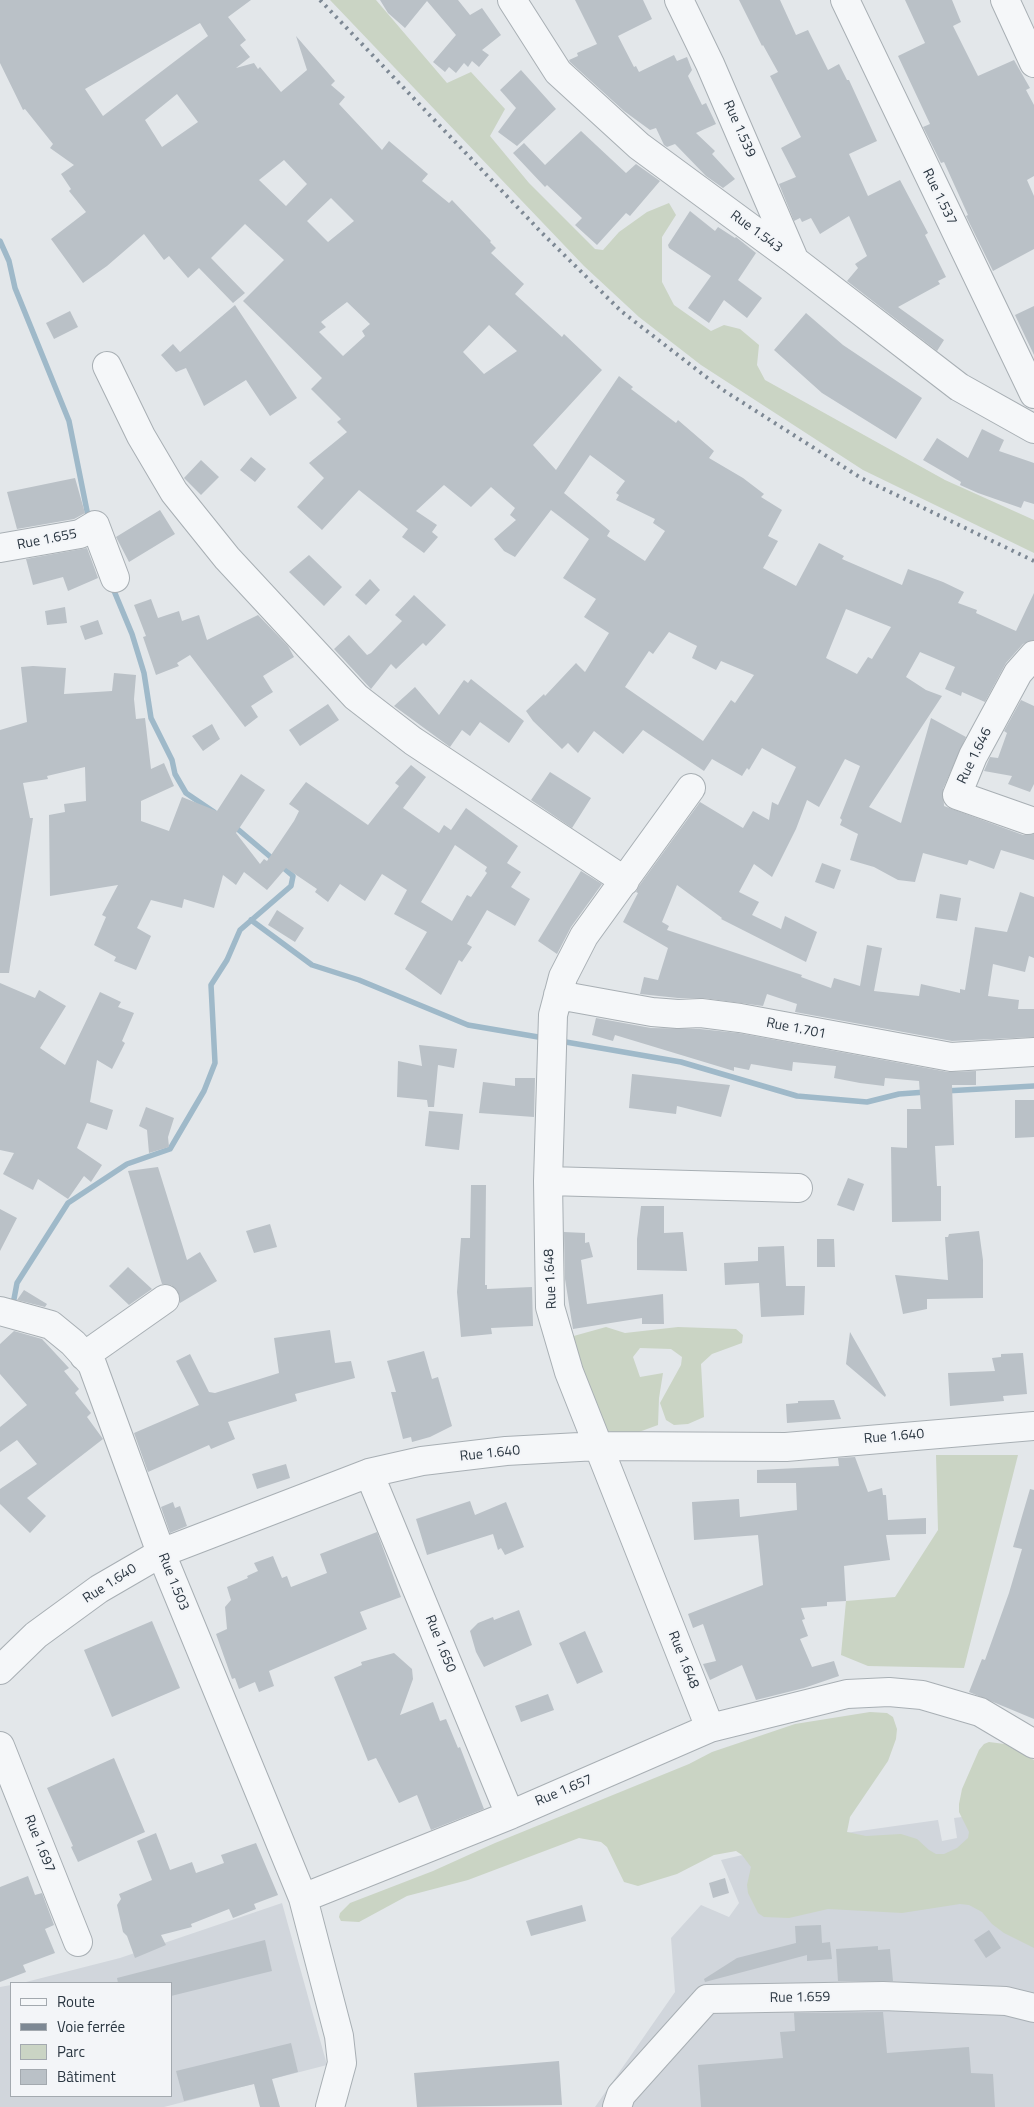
<!DOCTYPE html>
<html>
<head>
<meta charset="utf-8">
<style>
	body { margin:0 }
	#map { position:relative; width:1034px; height:2107px; overflow:hidden; background:#e3e7ea; font-family:"Titillium Web",sans-serif }
	canvas { display:block }
	.legend { position:absolute; left:10px; top:1982px; width:162px; height:115px; box-sizing:border-box; background:#f3f5f8; border:1px solid #a3a9af; margin:0; padding:6px 9px; list-style:none; font-size:15px; color:#2b3742 }
	.legend li { display:flex; align-items:center; gap:10px; height:25px }
	.legend b { width:25px; border:1px solid #a3a9af }
</style>
</head>
<body>
<div id="map">
<canvas width="1034" height="2107"></canvas>
<ul class="legend">
<li><b style="height:6px;background:#f5f7f9"></b>Route</li>
<li><b style="height:6px;background:#7d8894"></b>Voie ferrée</li>
<li><b style="height:14px;background:#cad4c4"></b>Parc</li>
<li><b style="height:14px;background:#bac1c7"></b>Bâtiment</li>
</ul>
</div>
<script>
const g = document.querySelector('canvas').getContext('2d');
g.lineJoin = 'round';
function paint(path, color) {
  g.fillStyle = color;
  g.fill(path, 'evenodd');
}
function poly(rows) {
  const path = new Path2D();
  for (const r of rows) {
    path.moveTo(r[0], r[1]);
    for (let i = 2; i < r.length; i += 2) path.lineTo(r[i], r[i + 1]);
  }
  return path;
}
function stroke(path, color, width, dash) {
  g.strokeStyle = color;
  g.lineWidth = width;
  g.lineCap = dash ? 'butt' : 'round';
  g.setLineDash(dash || []);
  g.stroke(path);
}
function write(font, color, halo, rows, align = 'center') {
  g.font = font + ' "Titillium Web",sans-serif';
  g.lineWidth = 4;
  g.setLineDash([]);
  g.textBaseline = 'middle';
  g.strokeStyle = halo;
  g.fillStyle = color;
  for (const [text, x, y, turn = 0] of rows) {
    g.save();
    g.translate(x, y);
    g.rotate((+turn || 0) * Math.PI / 180);
    g.textAlign = isNaN(turn) ? turn : align;
    if (halo) g.strokeText(text, 0, 0);
    g.fillText(text, 0, 0);
    g.restore();
  }
}
const built = poly([
	[970,1816,1034,1871,1034,2107,595,2107,675,1992,671,1938,701,1905,729,1917,739,1903,721,1860,824,1836,938,1820,942,1841,957,1838,954,1818],
	[282,1903,327,2065,164,2107,0,2107,0,1987,11,1985,11,2096,171,2096,171,1983,22,1983,120,1958]
]);
const green = poly([
	[330,0,376,0,447,83,471,72,505,109,490,136,529,183,595,249,603,250,619,232,647,212,669,203,676,215,662,237,662,282,674,305,711,331,724,325,740,329,759,345,757,365,765,380,945,480,1034,520,1034,553,863,470,701,365,639,317,584,266],
	[606,1327,625,1333,678,1327,736,1329,743,1335,742,1343,712,1354,701,1364,704,1417,688,1424,674,1425,666,1420,660,1403,681,1365,682,1357,671,1349,640,1348,633,1357,640,1377,663,1373,659,1398,658,1425,628,1436,600,1429,570,1337],
	[936,1455,1018,1455,964,1668,868,1666,841,1655,846,1601,895,1597,938,1530],
	[870,1712,887,1713,893,1717,897,1729,896,1739,888,1761,850,1817,847,1832,866,1836,901,1834,917,1839,929,1850,936,1854,944,1854,957,1848,968,1838,969,1832,959,1812,959,1804,962,1789,979,1750,984,1744,989,1742,1005,1744,1034,1760,1034,1948,1004,1933,992,1924,982,1912,969,1905,960,1904,902,1913,828,1909,789,1918,764,1917,758,1913,748,1893,747,1885,751,1867,742,1855,736,1851,714,1855,677,1874,638,1886,624,1882,607,1847,601,1842,579,1838,468,1880,407,1896,359,1922,341,1921,339,1917,340,1913,350,1903,433,1871,495,1843,689,1764,712,1752,795,1724]
]);
const stream = poly([
	[0,241,9,261,15,288,69,421,89,521],
	[112,586,132,634,144,673,151,718,172,760,175,774,186,793,214,812],
	[251,920,312,965,359,980,468,1025,544,1038],
	[560,1041,681,1062,797,1096,867,1102,899,1094,926,1092],
	[945,1091,1034,1086],
	[10,1306,14,1299,17,1283,68,1203,127,1164,170,1149,204,1091,215,1063,211,985,227,960,240,930,291,886,293,876,234,826]
]);
const building = poly([
	[0,0,251,0,228,17,246,40,240,45,250,57,236,68,254,63,258,69,260,67,281,92,307,70,296,36,335,81,331,85,345,97,339,104,382,150,389,141,428,174,422,181,449,203,452,200,491,241,490,242,496,248,491,253,524,284,515,294,562,337,564,334,602,370,533,445,556,470,619,376,633,387,631,389,676,423,678,420,714,451,709,458,743,478,764,494,761,497,782,510,768,536,778,541,763,568,796,586,819,543,844,556,842,559,902,585,908,569,943,582,964,592,958,603,977,610,976,613,1016,631,1034,593,1034,640,1023,644,1006,663,985,702,962,692,961,696,945,689,955,667,920,652,906,677,926,690,942,696,869,807,901,823,931,718,966,737,943,789,944,806,1023,835,1034,834,1034,860,1001,850,994,869,969,860,967,865,923,853,915,882,898,880,874,867,850,860,858,834,840,825,842,820,840,818,860,766,845,759,819,807,807,800,796,829,772,877,754,864,739,892,759,902,752,915,781,929,785,916,817,932,806,962,721,919,722,918,677,885,662,922,669,926,667,930,802,975,801,977,831,988,834,978,860,986,867,945,882,948,874,991,919,996,921,984,960,993,960,989,965,990,975,927,1007,932,1020,892,1034,897,1034,958,1029,956,1025,972,993,964,988,996,1019,1000,1018,1009,1034,1009,1034,1037,952,1041,795,1012,797,1004,767,994,763,1006,703,998,678,998,640,994,644,977,658,980,668,948,623,922,638,893,636,892,639,886,700,802,743,828,753,811,769,820,772,802,778,805,796,767,762,748,749,770,747,768,742,776,712,759,704,771,643,730,623,754,594,731,578,753,568,743,562,749,533,721,526,711,544,694,545,696,576,663,585,672,609,633,584,617,596,599,563,578,589,539,551,510,515,557,504,551,494,539,516,520,510,515,515,508,491,487,471,507,444,485,416,511,437,525,432,532,438,537,424,553,402,537,408,529,359,490,322,530,297,507,324,478,309,463,347,432,337,422,341,419,311,389,322,378,243,301,284,260,245,224,211,258,245,293,233,303,199,268,188,278,169,256,164,260,144,234,107,266,83,283,51,239,86,212,69,191,71,189,61,174,74,165,50,148,53,144,25,109,23,110,0,63],
	[200,23,208,36,103,116,85,89],
	[177,94,198,122,162,147,145,120],
	[284,160,307,184,286,206,259,180],
	[331,198,354,221,328,242,307,221],
	[347,302,370,324,362,331,365,336,343,356,319,332,326,327,321,322],
	[489,325,517,351,484,374,463,352],
	[590,455,625,481,616,493,619,495,616,500,655,519,653,523,665,531,645,561,607,536,610,531,564,493],
	[846,609,891,627,872,659,868,657,857,674,826,658],
	[669,632,697,646,692,658,716,670,721,661,754,675,735,703,731,700,703,741,625,687,649,651,653,654],
	[380,0,458,0,470,15,482,8,501,35,482,50,489,55,479,67,472,61,468,67,464,63,456,73,449,67,445,72,433,62,456,35,427,1,405,28,388,13],
	[575,0,643,0,652,19,618,36,634,67,636,66,639,72,674,55,677,61,687,57,692,70,688,76,702,105,706,103,716,124,696,133,715,151,712,154,735,179,723,188,706,176,675,144,667,147,664,145,656,128,650,130,624,111,570,62,569,60,578,56,577,53,597,44],
	[739,0,780,0,796,35,808,30,828,70,839,64,847,80,849,80,877,141,849,154,868,196,900,180,928,233,925,235,946,277,938,281,940,284,898,307,944,340,937,351,847,281,858,268,855,264,867,256,849,216,820,234,811,218,802,222,800,218,794,221,779,184,796,177,781,148,801,137,770,76,778,72,763,45,762,46],
	[905,0,952,0,961,22,953,26,978,76,1014,60,1030,88,1026,90,1034,105,1034,176,1027,180,1034,196,1034,249,993,271,966,216,968,215,944,162,941,163,923,127,930,124,898,56,925,43],
	[521,70,556,109,517,146,498,132,516,108,500,90],
	[581,131,626,173,636,164,660,181,630,216,626,213,597,245,575,225,582,218,547,185,545,187,513,153,524,143,545,165],
	[690,211,715,231,718,227,735,238,736,237,756,253,738,280,762,298,747,318,724,300,709,323,688,308,711,276,669,248,668,245],
	[235,305,297,398,270,416,246,380,204,406,186,368,176,372,161,355,173,344,180,352],
	[1034,306,1034,355,1015,315],
	[70,311,78,327,54,339,46,323],
	[806,313,843,345,922,398,896,439,822,393,774,350],
	[982,429,1004,440,999,451,1034,463,1034,504,1024,501,1021,508,978,493,960,485,961,482,923,460,937,438,968,458],
	[251,457,266,469,255,482,240,470],
	[201,460,219,477,201,495,184,478],
	[75,478,85,513,74,519,17,529,7,492],
	[160,510,175,534,129,562,116,537],
	[87,548,98,578,68,591,63,577,33,585,26,559],
	[309,555,342,587,324,606,289,572],
	[370,579,380,590,366,605,355,595],
	[414,595,446,625,426,646,423,643,396,669,391,664,371,689,334,649,349,635,367,655,371,653,402,621,395,615],
	[151,599,158,618,179,611,182,621,199,615,207,640,258,615,288,646,294,657,263,676,273,692,251,706,258,717,245,727,190,655,177,663,179,666,156,675,143,637,146,636,134,605],
	[65,607,67,623,47,625,45,611],
	[98,620,103,634,85,640,80,626],
	[33,666,66,668,64,694,112,691,114,673,136,675,134,699,136,719,145,718,151,769,164,763,174,786,141,801,141,821,169,831,182,797,217,811,241,774,265,790,236,833,260,864,264,859,267,861,294,821,299,811,289,804,306,782,368,825,399,786,395,783,411,765,426,777,403,808,439,833,444,825,451,830,466,808,518,846,507,863,521,872,511,887,530,899,515,926,487,910,467,944,472,947,462,962,459,960,441,995,405,969,427,932,394,914,407,890,382,874,365,901,340,884,328,902,315,892,317,889,286,868,267,890,244,872,236,885,223,875,214,908,184,899,182,908,151,900,137,928,151,936,136,970,114,961,116,957,94,945,106,917,102,915,118,885,50,896,49,815,65,812,64,804,86,801,85,767,47,776,48,779,23,783,30,818,33,818,9,973,0,973,0,730,27,722,21,667],
	[455,845,487,867,485,871,487,873,471,897,467,895,452,921,421,902],
	[471,679,524,721,509,743,480,722,470,736,462,730,450,747,394,706,415,687,439,715,464,680,468,683],
	[1021,700,1034,706,1034,784,1030,792,1008,784,1012,776,984,771,990,757,998,758,1007,733,1004,731],
	[328,704,339,720,300,746,289,730],
	[212,724,220,739,203,751,192,736],
	[550,772,591,798,572,828,531,800],
	[822,863,841,870,834,889,815,882],
	[581,871,602,884,571,927,557,954,538,941],
	[940,894,961,898,957,921,936,918],
	[277,910,304,928,295,942,268,925],
	[0,983,35,998,39,990,66,1006,40,1048,65,1065,100,992,121,1002,118,1007,134,1013,122,1041,125,1043,112,1069,97,1060,90,1102,113,1110,107,1130,87,1123,77,1148,102,1165,91,1182,84,1176,68,1199,38,1179,33,1190,3,1174,14,1153,0,1150],
	[596,1018,651,1028,700,1029,738,1033,948,1072,976,1071,976,1085,952,1085,954,1145,935,1146,937,1186,941,1186,941,1221,892,1222,891,1147,907,1148,907,1109,921,1109,919,1081,885,1078,884,1086,860,1083,834,1078,836,1066,793,1062,792,1071,751,1064,749,1070,734,1067,734,1071,615,1035,613,1041,592,1035],
	[419,1045,457,1049,454,1068,438,1065,434,1107,428,1107,427,1100,397,1097,398,1061,422,1066],
	[632,1074,730,1085,721,1117,677,1106,676,1114,629,1108],
	[515,1078,535,1078,534,1117,479,1113,483,1082,515,1086],
	[1015,1100,1034,1100,1034,1137,1015,1138],
	[146,1107,174,1118,168,1137,169,1147,149,1153,147,1130,139,1126],
	[429,1111,463,1114,459,1150,425,1146],
	[158,1167,187,1260,200,1252,217,1281,180,1303,177,1290,171,1285,162,1284,128,1171],
	[848,1178,864,1184,854,1211,837,1205],
	[471,1185,486,1185,485,1285,487,1285,487,1289,532,1287,533,1326,491,1328,492,1334,461,1337,457,1292,461,1238,470,1238],
	[641,1206,664,1206,664,1233,683,1232,687,1271,637,1270,637,1239],
	[0,1209,17,1218,0,1251],
	[270,1224,277,1247,254,1253,246,1231],
	[979,1231,983,1260,983,1298,927,1299,927,1309,903,1314,895,1275,948,1280,945,1237,948,1237,949,1234],
	[564,1232,585,1233,585,1243,589,1242,593,1257,581,1260,587,1304,663,1294,664,1324,642,1324,642,1318,573,1329,565,1279],
	[817,1239,834,1239,835,1267,817,1267],
	[784,1246,786,1286,805,1286,804,1315,761,1317,759,1283,725,1285,724,1263,758,1261,758,1247],
	[128,1267,152,1289,129,1305,109,1286],
	[24,1290,47,1304,45,1307,17,1300],
	[330,1330,335,1363,351,1361,355,1378,295,1394,297,1401,228,1422,235,1439,211,1449,209,1445,148,1472,134,1433,199,1405,176,1361,190,1354,209,1392,215,1393,279,1373,274,1338],
	[14,1331,42,1339,69,1368,64,1371,79,1389,75,1393,91,1413,87,1417,103,1439,27,1498,46,1516,30,1533,0,1504,0,1489,37,1464,17,1440,0,1452,0,1427,27,1405,0,1374,0,1344],
	[850,1332,886,1395,885,1397,846,1364],
	[424,1351,432,1379,438,1377,452,1426,430,1437,412,1442,411,1437,403,1439,391,1392,396,1392,387,1361],
	[1023,1353,1027,1394,1003,1396,1004,1401,950,1406,948,1373,995,1371,992,1358,1001,1357,1001,1354],
	[834,1400,841,1419,787,1423,786,1404,798,1403,798,1401],
	[855,1457,868,1492,882,1488,883,1495,886,1495,888,1520,926,1518,926,1534,886,1535,890,1560,844,1566,846,1601,827,1602,827,1606,801,1608,805,1619,802,1620,808,1636,800,1639,812,1667,834,1661,839,1676,804,1688,756,1700,742,1665,710,1680,703,1664,716,1661,703,1624,693,1628,688,1614,763,1585,758,1535,694,1540,692,1502,739,1499,740,1517,797,1510,796,1483,757,1483,757,1470,839,1466,838,1458],
	[286,1464,290,1478,257,1489,252,1474],
	[1030,1489,1034,1490,1034,1719,969,1692,982,1659,985,1660,1009,1593,1022,1549,1013,1547],
	[470,1501,475,1515,506,1502,524,1547,505,1555,501,1548,498,1550,493,1534,427,1555,416,1519],
	[173,1502,175,1508,180,1506,187,1526,170,1533,161,1507],
	[377,1532,401,1597,360,1612,367,1629,269,1671,274,1686,259,1692,255,1682,239,1689,235,1678,232,1679,216,1634,227,1629,225,1607,231,1600,227,1587,248,1578,247,1576,258,1571,254,1563,273,1556,282,1578,287,1576,291,1587,327,1573,320,1554],
	[519,1610,532,1645,484,1667,476,1652,470,1631,478,1623,493,1617,494,1620],
	[152,1621,180,1688,112,1717,84,1650],
	[585,1631,603,1672,577,1684,559,1643],
	[394,1653,412,1669,413,1679,400,1715,433,1702,440,1721,446,1719,458,1748,460,1747,484,1809,431,1830,417,1795,399,1803,376,1758,368,1761,334,1677,362,1665,361,1662],
	[548,1694,554,1710,521,1722,515,1706],
	[114,1758,145,1832,78,1862,71,1847,73,1846,47,1788],
	[156,1833,170,1870,192,1862,196,1873,224,1863,221,1855,256,1843,278,1895,254,1904,256,1909,233,1918,229,1909,191,1924,192,1927,161,1935,166,1945,135,1958,127,1936,123,1932,117,1905,121,1899,119,1894,152,1880,137,1841],
	[28,1876,35,1895,42,1893,54,1925,45,1929,55,1953,23,1965,26,1972,0,1982,0,1887],
	[725,1878,729,1893,713,1898,709,1883],
	[582,1905,586,1921,531,1936,526,1921],
	[821,1925,822,1943,830,1942,832,1959,807,1961,807,1955,705,1982,704,1979,737,1958,796,1943,795,1926],
	[989,1930,1001,1948,986,1958,974,1940],
	[265,1940,272,1971,171,1996,171,1983,118,1983,117,1978],
	[878,1946,878,1950,890,1949,893,1981,838,1981,836,1949],
	[883,2012,887,2053,969,2047,971,2073,993,2074,995,2107,701,2107,698,2065,783,2058,780,2032,795,2031,794,2013],
	[291,2043,298,2072,272,2079,280,2107,260,2107,254,2084,184,2101,176,2071],
	[559,2061,562,2105,417,2107,414,2073]
]);
const minor = poly([
	[512,0,558,72,639,146,794,260,959,387,1034,429],
	[679,0,710,64,794,259],
	[845,0,1034,394],
	[1005,0,1034,63],
	[107,366,141,436,174,492,227,558,356,697,413,741,625,881],
	[0,548,80,534,95,525,115,578],
	[691,788,584,936,563,977,553,1015,548,1181,550,1307,569,1372,710,1728],
	[1028,820,957,795,973,756,1018,673,1034,655],
	[558,995,652,1012,678,1014,701,1013,740,1018,951,1057,1034,1052],
	[548,1181,798,1188],
	[0,1311,51,1325,73,1343,92,1364,161,1553,303,1898],
	[84,1356,165,1299],
	[369,1473,510,1815],
	[0,1670,36,1635,99,1589,161,1553,369,1473,422,1461,506,1451,598,1446,786,1447,1034,1426],
	[0,1746,78,1942],
	[330,2107,342,2063,339,2036,303,1898,510,1815,710,1728,847,1694,889,1692,922,1695,980,1712,1034,1744],
	[617,2107,621,2095,707,1999,883,1996,1006,2001,1034,2008]
]);
const rail = poly([
	[320,0,542,233,621,311,723,390,861,478,1034,561]
]);
const streetNames = [
	["Rue 1.539",739,129,66],
	["Rue 1.537",939,197,64],
	["Rue 1.543",756,232,36],
	["Rue 1.655",47,540,-11],
	["Rue 1.646",975,756,-64],
	["Rue 1.701",796,1029,11],
	["Rue 1.648",551,1279,-93],
	["Rue 1.640",894,1437,-5],
	["Rue 1.640",490,1454,-6],
	["Rue 1.503",173,1582,68],
	["Rue 1.640",110,1584,-33],
	["Rue 1.650",440,1644,68],
	["Rue 1.648",683,1660,68],
	["Rue 1.657",564,1791,-23],
	["Rue 1.697",39,1844,68],
	["Rue 1.659",800,1998,-1]
];
paint(built, '#d1d6dc');
paint(green, '#cad4c4');
stroke(stream, '#9fb9c9', 5.5);
paint(building, '#bac1c7');
stroke(minor, '#a8afb4', 30);
stroke(minor, '#f5f7f9', 28);
stroke(rail, '#7d8894', 4, [2.5, 5]);
write('14px', '#2b3742', '#f3f5f8', streetNames);
</script>
</body>
</html>
